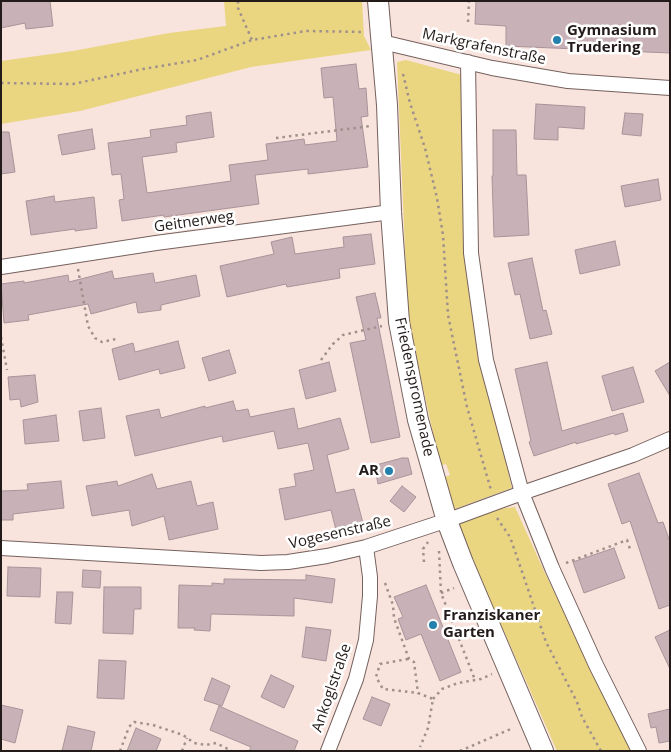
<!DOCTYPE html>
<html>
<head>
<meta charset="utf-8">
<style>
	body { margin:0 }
	#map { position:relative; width:671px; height:752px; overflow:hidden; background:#f9e3dd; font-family:"Open Sans",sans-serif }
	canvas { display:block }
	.frame { position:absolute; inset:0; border:2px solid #231b19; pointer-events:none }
</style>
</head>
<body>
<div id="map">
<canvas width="671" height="752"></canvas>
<div class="frame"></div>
</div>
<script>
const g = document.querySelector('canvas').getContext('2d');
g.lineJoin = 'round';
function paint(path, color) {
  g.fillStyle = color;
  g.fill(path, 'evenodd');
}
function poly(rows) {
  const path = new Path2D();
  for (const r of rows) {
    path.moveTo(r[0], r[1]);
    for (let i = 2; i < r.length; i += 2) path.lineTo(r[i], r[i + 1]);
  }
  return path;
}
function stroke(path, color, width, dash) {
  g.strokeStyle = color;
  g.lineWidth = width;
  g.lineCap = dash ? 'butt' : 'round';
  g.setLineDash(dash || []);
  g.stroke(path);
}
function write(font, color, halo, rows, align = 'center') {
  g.font = font + ' "Open Sans",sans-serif';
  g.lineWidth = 5;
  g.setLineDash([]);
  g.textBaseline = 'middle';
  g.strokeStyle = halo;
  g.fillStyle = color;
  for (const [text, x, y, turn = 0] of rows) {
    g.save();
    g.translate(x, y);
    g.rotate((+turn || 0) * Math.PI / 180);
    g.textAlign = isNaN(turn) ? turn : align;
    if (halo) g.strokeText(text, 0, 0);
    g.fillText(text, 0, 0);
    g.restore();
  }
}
const green = poly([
	[224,1,362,1,364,36,371,50,251,67,80,111,1,124,1,61,73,51,169,33,226,26],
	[406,60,462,75,464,253,481,361,512,488,452,510,444,484,447,482,445,477,450,475,446,464,442,465,437,451,408,320,397,62],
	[515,507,544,571,632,751,557,751,479,575,458,521,497,509]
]);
const building = poly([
	[1,1,50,1,53,26,26,29,25,23,1,28,1,1],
	[476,1,670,1,670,53,506,46,506,26,475,24,476,1],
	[356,64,359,89,366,88,368,116,361,117,368,167,308,174,308,169,255,175,259,204,164,217,164,215,122,221,119,200,124,199,121,174,112,175,108,143,151,137,150,130,187,125,186,116,211,112,214,137,176,143,177,152,142,157,147,193,231,181,229,165,268,160,266,144,304,139,305,145,337,141,333,97,324,98,321,68,356,64],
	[536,104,585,107,584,129,558,127,558,140,534,139,536,104],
	[625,113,643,114,641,136,622,134,625,113],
	[92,129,95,149,62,155,58,135,92,129],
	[493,130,516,130,517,175,526,175,529,235,494,237,492,176,493,176,493,130],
	[1,132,9,132,15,172,1,174,1,132],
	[658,179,661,200,625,207,621,186,658,179],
	[54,196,55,202,94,197,97,228,75,231,75,229,31,235,26,201,54,196],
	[371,234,375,264,339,269,340,278,287,287,286,284,227,297,220,266,274,254,271,242,292,237,295,254,344,247,343,237,371,234],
	[615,241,620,265,580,274,575,250,615,241],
	[532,258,543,311,546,310,552,334,530,339,520,294,515,295,508,263,532,258],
	[112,271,114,279,153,273,155,283,196,275,200,296,161,305,161,310,138,313,136,302,91,314,88,304,28,315,29,320,4,323,1,284,24,281,24,283,68,275,69,282,112,271],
	[375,293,381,318,377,318,400,437,371,443,350,343,366,340,356,297,375,293],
	[178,341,185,368,160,374,159,369,119,380,112,349,133,343,135,352,178,341],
	[229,350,236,373,209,381,202,358,229,350],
	[329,362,336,391,306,399,299,370,329,362],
	[547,362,562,431,623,413,628,431,615,435,614,433,576,444,576,442,534,456,529,442,531,441,515,369,547,362],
	[670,362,670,396,655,371,670,362],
	[633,367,644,402,612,411,602,376,633,367],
	[35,375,38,402,21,407,20,399,10,400,8,377,35,375],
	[233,401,236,411,248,409,250,417,294,408,298,429,340,418,349,449,327,455,336,493,354,489,363,523,336,530,331,510,285,520,279,489,296,486,294,474,314,470,308,443,278,449,274,431,223,442,222,436,135,456,126,416,159,409,161,418,205,406,205,408,233,401],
	[101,408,105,438,83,441,79,411,101,408],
	[56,415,59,441,25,444,23,420,56,415],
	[402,458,408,458,412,474,378,484,375,468,376,467,376,465,402,458],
	[639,473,658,523,663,522,670,542,670,605,659,609,630,521,622,524,608,484,639,473],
	[152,474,157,489,191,481,197,506,213,502,218,529,169,540,164,516,132,526,129,510,92,516,86,486,117,481,118,486,152,474],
	[61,481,64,508,13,514,13,520,1,520,1,491,28,490,27,484,61,481],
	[402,486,416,497,404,512,390,501,402,486],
	[614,548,625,578,584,593,573,562,614,548],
	[8,567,41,568,40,597,7,596,8,567],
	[83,570,101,571,100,588,82,587,83,570],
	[306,575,335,579,332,603,294,598,294,616,211,614,210,631,194,630,195,628,178,628,179,585,212,586,212,583,224,584,224,579,306,580,306,575],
	[426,585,461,672,440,681,421,634,406,640,398,619,403,617,394,597,426,585],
	[104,587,141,587,141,609,134,609,133,634,103,633,104,587],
	[57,592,73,592,71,624,55,623,57,592],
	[306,627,331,630,326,661,302,657,306,627],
	[670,630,670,669,655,637,670,630],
	[99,660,126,661,124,699,97,698,99,660],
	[271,675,294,686,284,708,261,697,271,675],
	[212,678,230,686,222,706,204,700,212,678],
	[372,697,390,704,381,726,363,719,372,697],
	[1,705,23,710,15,743,1,739,1,705],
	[219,706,298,741,294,751,249,751,251,747,210,730,219,706],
	[670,709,670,741,659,743,656,727,651,728,648,714,670,709],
	[68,726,95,732,91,751,62,751,68,726],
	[136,728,161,739,156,751,127,751,136,728]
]);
const path = poly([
	[238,1,238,8,252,40],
	[468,22,469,1],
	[403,74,410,103,425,148,437,198,443,235,448,315,467,407,491,490],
	[1,83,73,84,143,69,197,60,252,40,306,31,363,32],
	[276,138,371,126],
	[78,269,88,326,95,338,102,342,116,339],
	[1,337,7,370],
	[321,360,333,344,343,335,382,326],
	[497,518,510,537,517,557,546,642,577,702,582,717,601,751],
	[439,551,441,593,475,680],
	[424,562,423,549,428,542],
	[566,563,627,540,631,552],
	[385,583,393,605,394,618,409,659,414,662,418,693,433,699,428,728,420,747],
	[441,593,454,588],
	[408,659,380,664,376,677,383,689,418,693],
	[433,699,442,689,458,683,481,679,492,674],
	[120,751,129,727,134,722,153,725,183,735,194,743,206,745,216,743,232,751],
	[182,751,187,738],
	[460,751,513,728]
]);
const street = poly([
	[382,42,492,68,568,81,670,88],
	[468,62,471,253,486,360,522,493,552,568,596,665,639,751],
	[1,267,156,243,391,212],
	[1,548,261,563,288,562,327,556,366,547,454,518,522,493,633,455,670,439],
	[328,751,356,679,366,640,370,596,370,577,366,547]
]);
const secondary = poly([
	[378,1,387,105,391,212,399,322,418,420,447,521,463,563,543,751]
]);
const markers = [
	[557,40,5,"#2481ad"],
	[389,471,5,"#2481ad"],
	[433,625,5,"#2481ad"]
];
const poiNames = [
	["Gymnasium",567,31],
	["Trudering",567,48],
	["AR",379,471,"right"],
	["Franziskaner",443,616],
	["Garten",443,633]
];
const streetNames = [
	["Markgrafenstraße",484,47,12],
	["Geitnerweg",194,222,-8],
	["Friedenspromenade",414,387,78],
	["Vogesenstraße",340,533,-13],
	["Ankoglstraße",332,688,-71]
];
paint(green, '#ead581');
paint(building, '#c8b2b8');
stroke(building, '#a89399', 1);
stroke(street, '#75615d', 16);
stroke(secondary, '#75615d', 22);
stroke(path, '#a0908c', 2.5, [2.5, 4]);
stroke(street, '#fff', 14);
stroke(secondary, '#fff', 20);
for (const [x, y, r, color] of markers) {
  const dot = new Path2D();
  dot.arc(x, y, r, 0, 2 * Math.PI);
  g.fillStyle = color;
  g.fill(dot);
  stroke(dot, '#fff', 2);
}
write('bold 15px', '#231b19', '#fff', poiNames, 'left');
write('15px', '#231b19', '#fff', streetNames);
</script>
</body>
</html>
